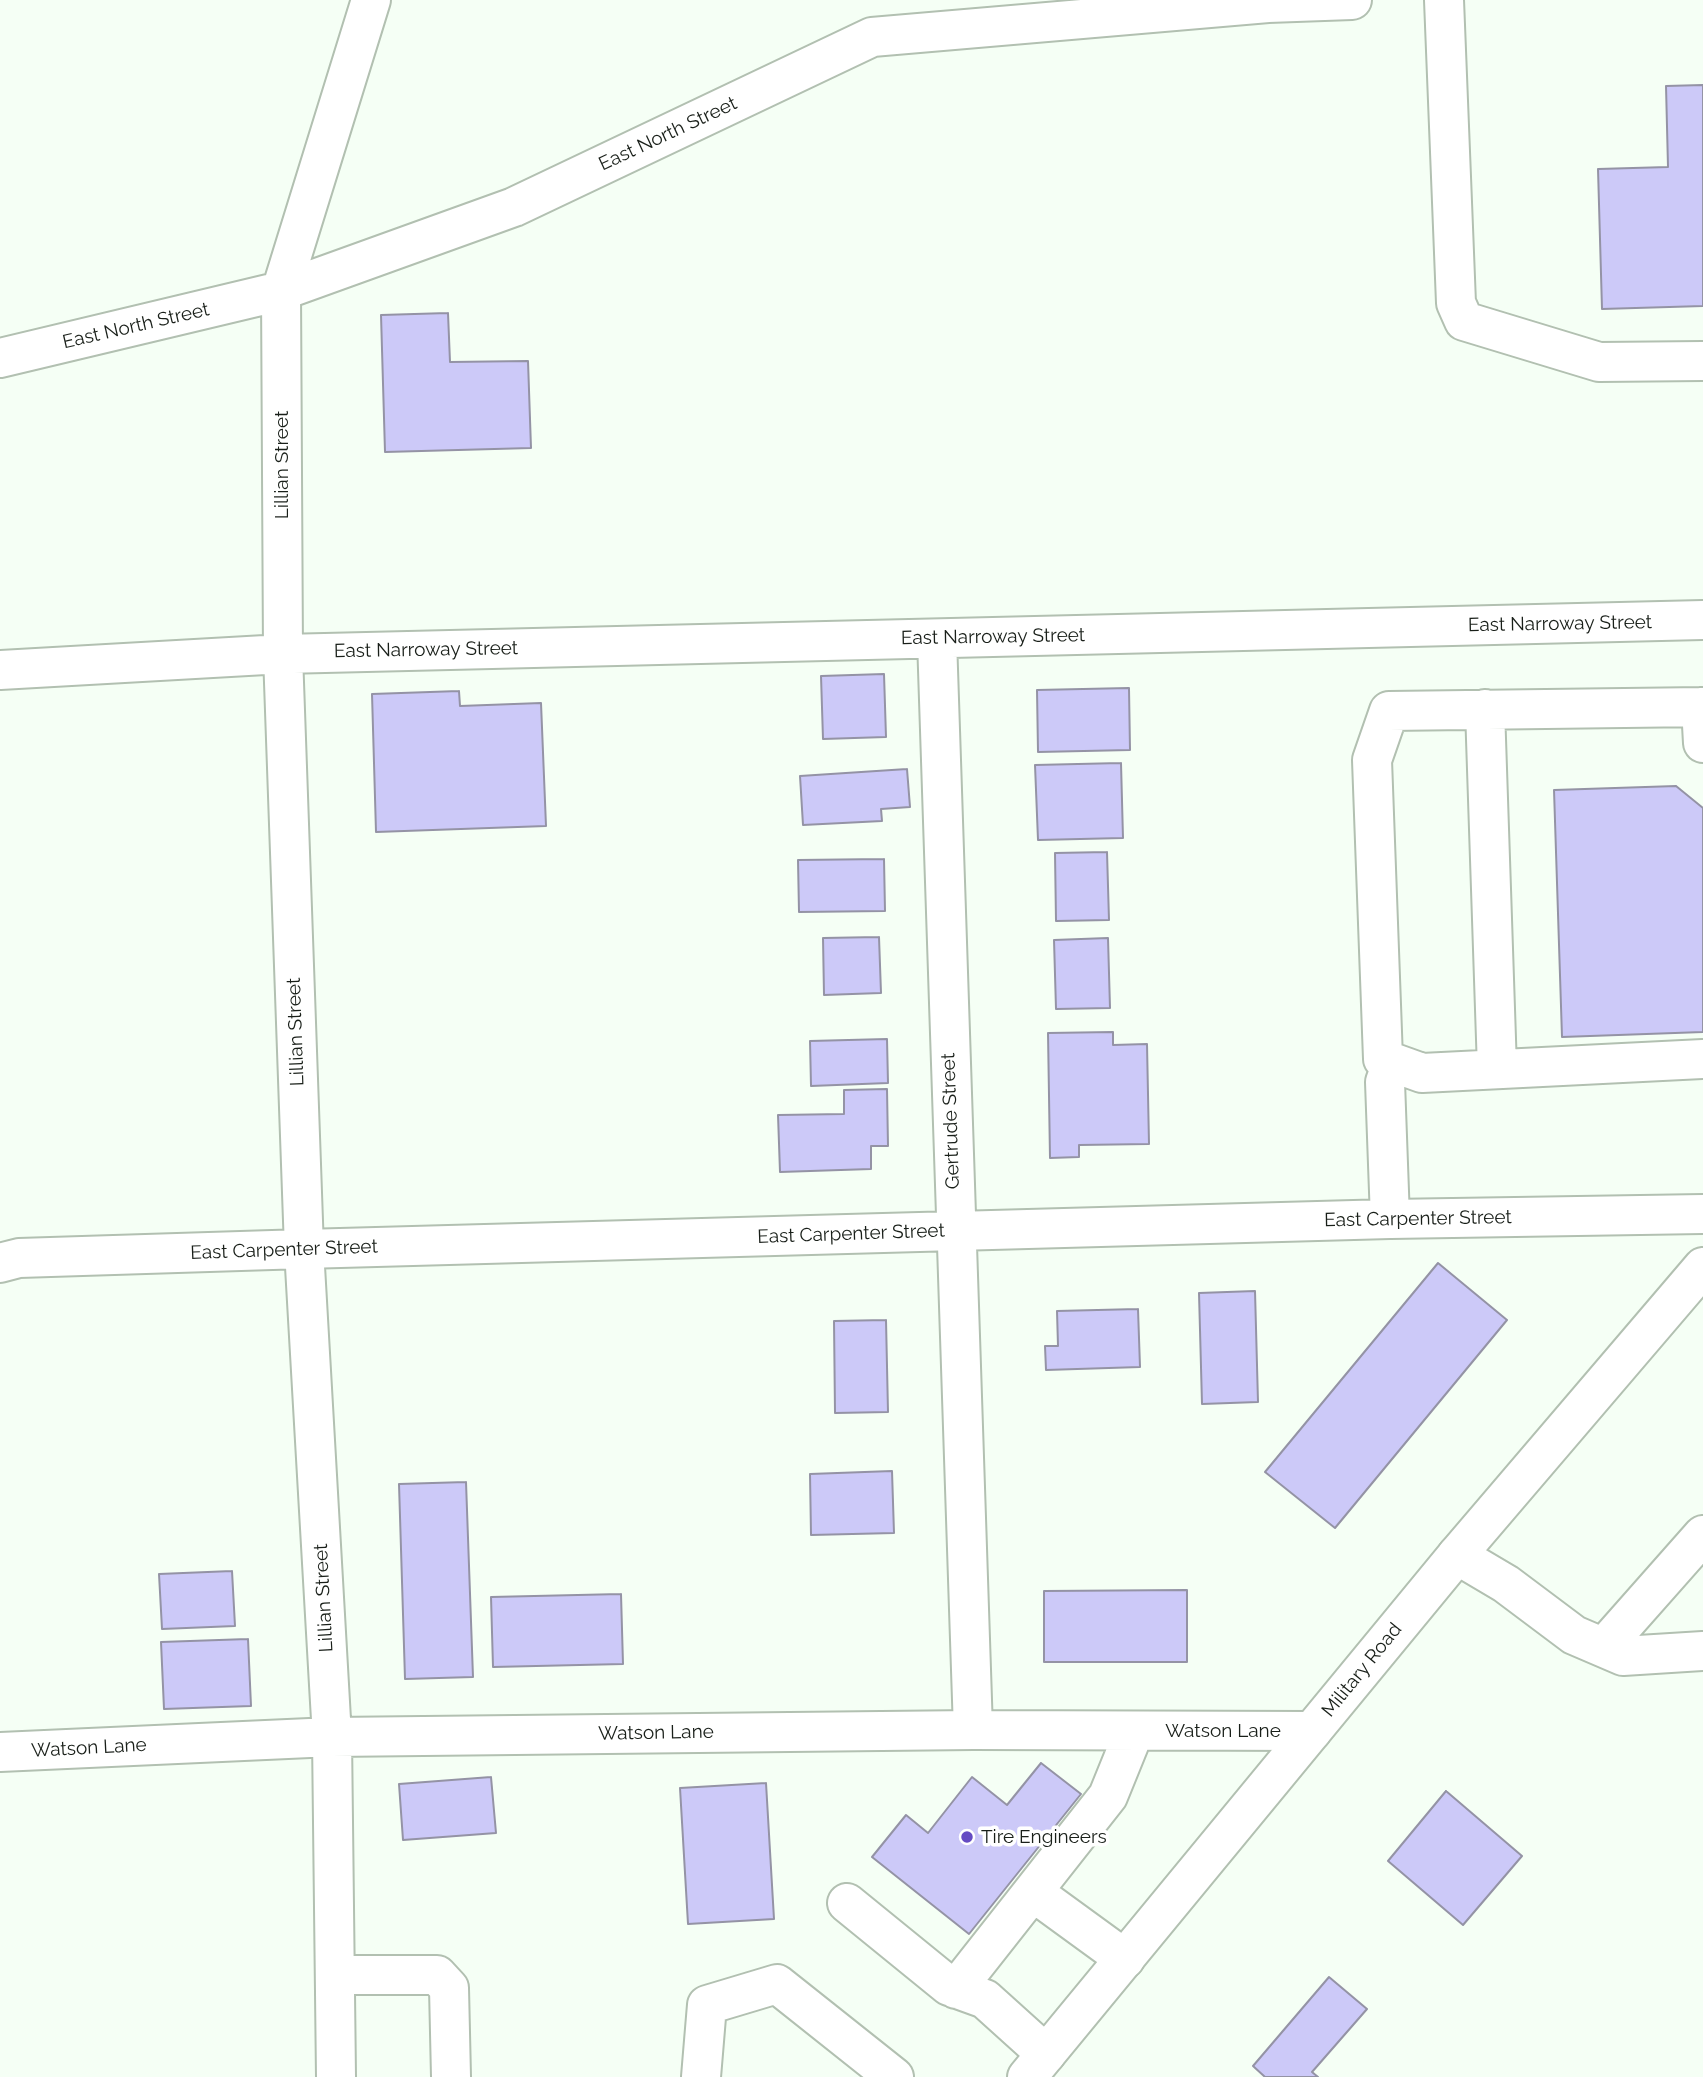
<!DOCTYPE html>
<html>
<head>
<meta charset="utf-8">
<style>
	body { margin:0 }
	canvas { display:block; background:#f5fff5 }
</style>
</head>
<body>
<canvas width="1703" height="2077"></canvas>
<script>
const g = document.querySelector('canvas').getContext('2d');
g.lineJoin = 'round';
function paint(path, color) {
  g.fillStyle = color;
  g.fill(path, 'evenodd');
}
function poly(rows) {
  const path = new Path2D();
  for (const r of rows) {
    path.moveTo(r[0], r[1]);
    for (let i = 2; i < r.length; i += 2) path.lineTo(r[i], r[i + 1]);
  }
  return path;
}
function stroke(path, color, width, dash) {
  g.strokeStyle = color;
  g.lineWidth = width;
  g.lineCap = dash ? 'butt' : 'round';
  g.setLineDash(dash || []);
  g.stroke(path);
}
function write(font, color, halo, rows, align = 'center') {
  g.font = font + ' Raleway,sans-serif';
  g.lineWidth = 7;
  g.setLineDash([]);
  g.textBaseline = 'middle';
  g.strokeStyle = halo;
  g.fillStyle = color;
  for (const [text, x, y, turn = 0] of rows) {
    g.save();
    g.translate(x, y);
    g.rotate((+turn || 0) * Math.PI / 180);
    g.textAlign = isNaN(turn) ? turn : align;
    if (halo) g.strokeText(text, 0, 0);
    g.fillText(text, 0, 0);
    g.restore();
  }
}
const building = poly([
	[1703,85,1703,306,1602,309,1598,169,1668,167,1666,86,1703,85],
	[448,313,450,362,528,361,531,448,385,452,381,315,448,313],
	[884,674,886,737,823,739,821,676,884,674],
	[1129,688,1130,750,1038,752,1037,690,1129,688],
	[459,691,460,706,541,703,546,826,376,832,372,694,459,691],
	[1121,763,1123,838,1038,840,1035,765,1121,763],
	[907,769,910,807,881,809,882,821,803,825,800,776,907,769],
	[1676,786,1703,808,1703,1032,1562,1037,1554,790,1676,786],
	[1107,852,1109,920,1056,921,1055,853,1107,852],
	[884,859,885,911,799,912,798,860,884,859],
	[879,937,881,993,824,995,823,938,879,937],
	[1108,938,1110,1008,1056,1009,1054,940,1108,938],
	[1113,1032,1113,1045,1147,1044,1149,1144,1079,1145,1079,1157,1050,1158,1048,1033,1113,1032],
	[887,1039,888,1083,811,1086,810,1041,887,1039],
	[887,1089,888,1146,871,1146,871,1169,780,1172,778,1115,844,1114,844,1090,887,1089],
	[1438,1263,1507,1320,1335,1528,1265,1472,1438,1263],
	[1255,1291,1258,1402,1202,1404,1199,1293,1255,1291],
	[1138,1309,1140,1367,1046,1370,1045,1346,1058,1346,1057,1311,1138,1309],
	[886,1320,888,1412,835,1413,834,1321,886,1320],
	[892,1471,894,1533,811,1535,810,1474,892,1471],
	[466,1482,473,1677,405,1679,399,1484,466,1482],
	[232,1571,235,1626,162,1629,159,1574,232,1571],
	[1187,1590,1187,1662,1044,1662,1044,1591,1187,1590],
	[621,1594,623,1664,493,1667,491,1597,621,1594],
	[248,1639,251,1706,164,1709,161,1642,248,1639],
	[1041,1763,1081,1794,969,1934,872,1857,906,1815,928,1833,972,1777,1007,1805,1041,1763],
	[491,1777,496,1833,403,1840,399,1784,491,1777],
	[766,1783,774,1919,688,1924,680,1788,766,1783],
	[1446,1791,1522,1856,1463,1925,1388,1861,1446,1791],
	[1329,1977,1367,2009,1312,2072,1318,2077,1265,2077,1253,2066,1329,1977]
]);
const minor = poly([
	[1444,0,1456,303,1464,321,1599,362,1703,361],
	[0,358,281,291,514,207,872,37,1268,3,1352,0],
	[937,639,973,1730],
	[0,670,283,654,1703,620],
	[1701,707,1703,743],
	[1703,707,1389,711,1372,760,1383,1059,1422,1073,1703,1059],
	[1485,709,1497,1069],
	[1390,1219,1385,1082,1392,1062],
	[0,1263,19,1258,304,1249,1390,1219,1703,1214],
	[1457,1555,1506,1584,1574,1635,1623,1656,1703,1651],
	[1604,1647,1703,1535],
	[0,1752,332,1737,973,1730,1312,1731],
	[1033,1892,1125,1959],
	[847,1903,949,1986,985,1999,1046,2054],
	[335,1975,437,1975,449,1988,451,2077],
	[956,1989,1108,1796,1134,1732],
	[336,2077,332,1737,304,1249,283,654,281,291,371,0],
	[701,2077,707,2005,777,1984,894,2077]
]);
const major = poly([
	[1027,2077,1457,1555,1703,1267]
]);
const markers = [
	[967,1837,7,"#654bc3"]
];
const streetNames = [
	["East North Street",668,134,-25],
	["East North Street",136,326,-13],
	["Lillian Street",282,465,-90],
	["East Narroway Street",1560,624,-1],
	["East Narroway Street",993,637,-1],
	["East Narroway Street",426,650,-1],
	["Lillian Street",296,1032,-92],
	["Gertrude Street",951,1121,-92],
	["East Carpenter Street",1418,1219,-1],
	["East Carpenter Street",851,1234,-2],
	["East Carpenter Street",284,1250,-2],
	["Lillian Street",324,1598,-93],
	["Military Road",1362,1670,-51],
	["Watson Lane",1223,1731],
	["Watson Lane",656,1733,-1],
	["Watson Lane",89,1748,-3]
];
const poiNames = [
	["Tire Engineers",981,1837]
];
paint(building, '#ccc9f8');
stroke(building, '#9493a5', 2);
stroke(minor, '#b2c0b1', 42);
stroke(major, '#b2c0b1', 42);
stroke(minor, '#fff', 38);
stroke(major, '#fff', 38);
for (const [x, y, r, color] of markers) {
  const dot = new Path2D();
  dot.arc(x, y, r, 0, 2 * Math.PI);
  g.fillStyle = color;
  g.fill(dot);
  stroke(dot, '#fff', 2.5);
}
write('19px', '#191f19', '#fff', streetNames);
write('19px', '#191f19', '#fff', poiNames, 'left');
</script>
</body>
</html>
